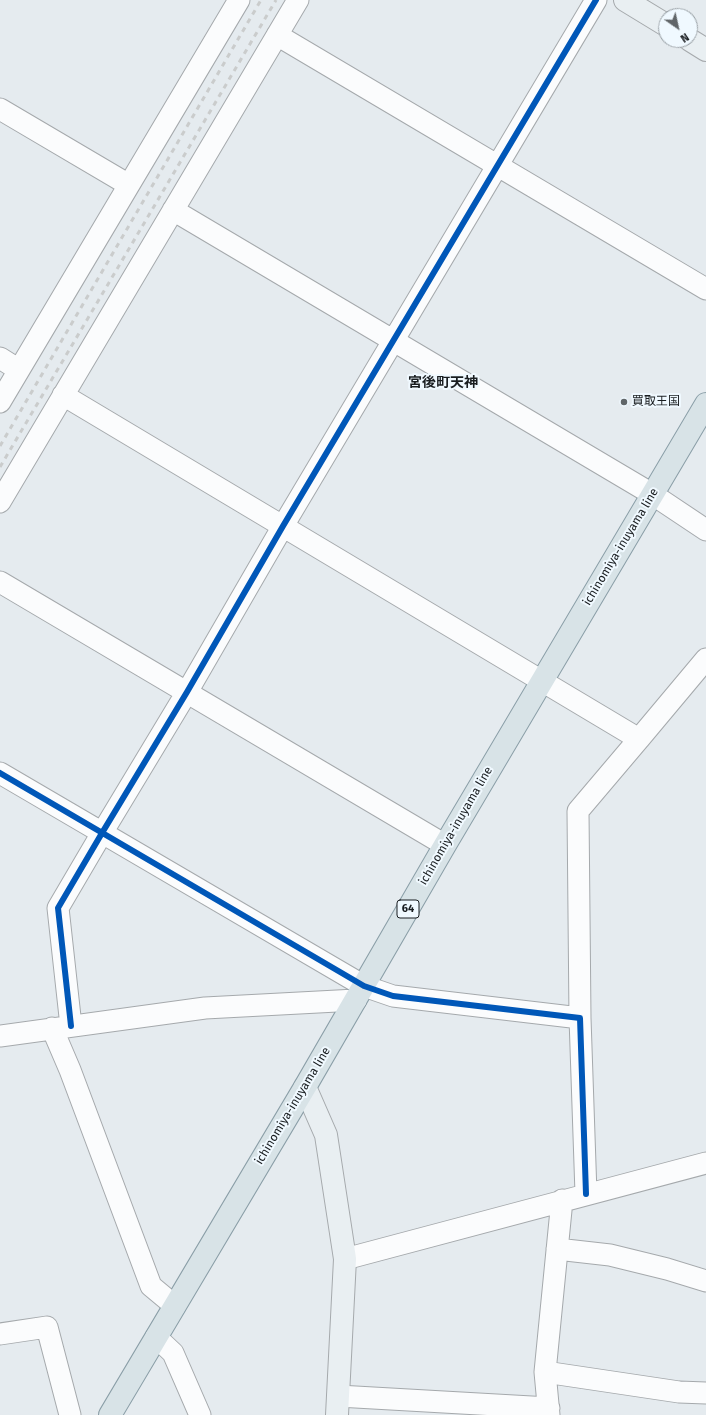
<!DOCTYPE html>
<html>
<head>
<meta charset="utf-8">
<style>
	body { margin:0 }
	#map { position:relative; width:706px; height:1415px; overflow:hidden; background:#e5ebef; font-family:"Fira Sans",sans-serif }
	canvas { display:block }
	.north { position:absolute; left:658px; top:8px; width:40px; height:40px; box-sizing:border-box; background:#f0f9ff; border:1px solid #9aa1a6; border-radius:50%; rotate:146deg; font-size:11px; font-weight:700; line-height:16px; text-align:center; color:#191d20 }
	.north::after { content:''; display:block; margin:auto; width:14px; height:18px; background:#606568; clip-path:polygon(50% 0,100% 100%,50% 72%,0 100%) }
</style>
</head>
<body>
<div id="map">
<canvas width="706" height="1415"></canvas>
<div class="north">N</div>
</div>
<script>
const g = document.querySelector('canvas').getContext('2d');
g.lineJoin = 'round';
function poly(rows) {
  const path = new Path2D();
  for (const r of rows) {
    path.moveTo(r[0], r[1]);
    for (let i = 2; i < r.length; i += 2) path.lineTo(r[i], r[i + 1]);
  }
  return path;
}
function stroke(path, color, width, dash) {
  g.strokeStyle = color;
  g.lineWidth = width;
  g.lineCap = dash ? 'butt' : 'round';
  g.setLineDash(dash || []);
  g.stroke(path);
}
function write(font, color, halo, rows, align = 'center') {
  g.font = font + ' "Fira Sans","Noto Sans JP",sans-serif';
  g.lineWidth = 4;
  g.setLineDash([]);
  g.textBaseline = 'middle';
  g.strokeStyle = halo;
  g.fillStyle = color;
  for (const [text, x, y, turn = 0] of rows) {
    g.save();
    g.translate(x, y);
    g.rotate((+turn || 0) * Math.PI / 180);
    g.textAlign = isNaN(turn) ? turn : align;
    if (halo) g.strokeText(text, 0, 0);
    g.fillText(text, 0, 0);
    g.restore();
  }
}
const street = poly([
	[277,35,706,289],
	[0,109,129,185],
	[173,210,652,494,706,530],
	[0,358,19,370],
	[63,395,639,739,706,659],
	[0,402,239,0],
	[0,502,298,0],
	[0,582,445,845],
	[0,773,364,986,393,996,580,1018,586,1194],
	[580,1018,578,811,639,739],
	[71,1026,58,908,102,833,187,692,283,526,596,0],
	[52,1028,70,1070,151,1286,175,1306],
	[0,1036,205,1008,356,1000],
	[557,1249,610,1255,667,1269,706,1281],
	[345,1259,706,1163],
	[0,1334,47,1327,70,1415],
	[156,1337,173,1353,200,1415],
	[545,1372,679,1392,706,1393],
	[338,1396,549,1408],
	[549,1415,545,1372,562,1200]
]);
const secondary = poly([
	[625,0,666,25],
	[690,40,706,50],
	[305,1087,326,1135,345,1259,337,1415]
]);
const primary = poly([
	[110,1415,305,1087,445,845,706,404]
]);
const rail = poly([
	[0,446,261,0],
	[0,467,276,0]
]);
const cycleway = poly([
	[0,773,364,986,393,996,580,1018,586,1194],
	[71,1026,58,908,102,833,187,692,283,526,596,0]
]);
const markers = [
	[624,402,4,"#606568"]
];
const shields = [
	[408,909,22]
];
const shieldNames = [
	["64",408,909]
];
const poiNames = [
	["買取王国",632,402]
];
const streetNames = [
	["ichinomiya-inuyama line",621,547,-59],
	["ichinomiya-inuyama line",456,826,-60],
	["ichinomiya-inuyama line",293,1106,-59]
];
const quarterNames = [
	["宮後町天神",443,383]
];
stroke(street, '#a5a9ac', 23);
stroke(secondary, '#a5a9ac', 24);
stroke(primary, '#8a9ea7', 24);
stroke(street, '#fbfcfd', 21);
stroke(secondary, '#e9eff2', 22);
stroke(primary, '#d8e3e7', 22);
stroke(rail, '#cacccc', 3, [5, 5]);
stroke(cycleway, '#0057b8', 6);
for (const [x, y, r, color] of markers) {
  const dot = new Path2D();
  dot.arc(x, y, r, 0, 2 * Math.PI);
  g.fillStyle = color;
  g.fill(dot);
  stroke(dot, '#f0f9ff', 1.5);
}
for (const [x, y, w] of shields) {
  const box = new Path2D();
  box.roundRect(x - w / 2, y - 9, w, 18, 3);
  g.fillStyle = '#f0f9ff';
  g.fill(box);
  stroke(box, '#191d20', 1);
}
write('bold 11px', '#191d20', null, shieldNames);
write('12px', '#191d20', '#f0f9ff', poiNames, 'left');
write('12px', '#191d20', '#f0f9ff', streetNames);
write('bold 14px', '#191d20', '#f0f9ff', quarterNames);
</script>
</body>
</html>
